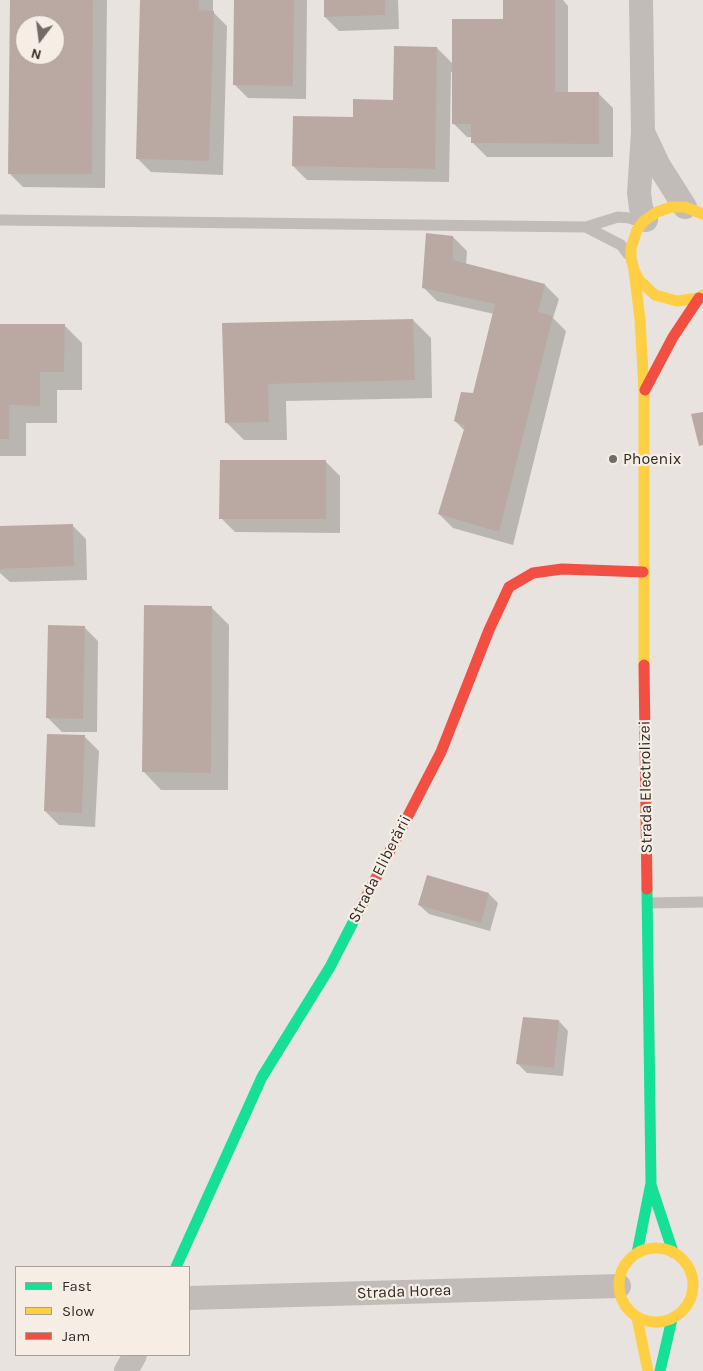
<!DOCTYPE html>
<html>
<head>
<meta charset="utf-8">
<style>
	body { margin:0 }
	#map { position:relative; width:703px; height:1371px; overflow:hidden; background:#e8e3de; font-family:Karla,sans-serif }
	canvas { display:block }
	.legend { position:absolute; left:15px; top:1266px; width:175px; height:90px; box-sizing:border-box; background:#f6eee5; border:1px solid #a7a099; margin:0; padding:6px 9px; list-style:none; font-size:15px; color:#312a26 }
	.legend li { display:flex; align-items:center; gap:10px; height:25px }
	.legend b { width:25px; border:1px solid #a7a099 }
	.north { position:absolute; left:15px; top:15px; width:50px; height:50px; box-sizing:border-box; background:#f6eee5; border:1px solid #a7a099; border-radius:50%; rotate:195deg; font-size:14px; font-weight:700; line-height:20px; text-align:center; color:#312a26 }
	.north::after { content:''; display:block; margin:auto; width:18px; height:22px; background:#716b66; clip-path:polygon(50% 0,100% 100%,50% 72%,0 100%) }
</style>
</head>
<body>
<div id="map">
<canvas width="703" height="1371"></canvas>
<ul class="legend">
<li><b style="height:6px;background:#16e098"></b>Fast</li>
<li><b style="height:6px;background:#ffcf43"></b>Slow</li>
<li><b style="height:6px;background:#f24e42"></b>Jam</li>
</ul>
<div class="north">N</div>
</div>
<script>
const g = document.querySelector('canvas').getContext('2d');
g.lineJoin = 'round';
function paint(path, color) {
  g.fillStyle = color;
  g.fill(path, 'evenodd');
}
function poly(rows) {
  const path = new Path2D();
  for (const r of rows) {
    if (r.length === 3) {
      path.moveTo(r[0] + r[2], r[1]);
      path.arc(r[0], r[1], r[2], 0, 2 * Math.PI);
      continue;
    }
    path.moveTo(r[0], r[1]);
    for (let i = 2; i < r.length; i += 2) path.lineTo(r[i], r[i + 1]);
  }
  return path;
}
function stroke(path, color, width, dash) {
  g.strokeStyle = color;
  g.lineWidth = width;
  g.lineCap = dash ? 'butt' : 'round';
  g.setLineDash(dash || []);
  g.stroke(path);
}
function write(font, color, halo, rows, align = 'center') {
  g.font = font + ' Karla,sans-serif';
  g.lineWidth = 4.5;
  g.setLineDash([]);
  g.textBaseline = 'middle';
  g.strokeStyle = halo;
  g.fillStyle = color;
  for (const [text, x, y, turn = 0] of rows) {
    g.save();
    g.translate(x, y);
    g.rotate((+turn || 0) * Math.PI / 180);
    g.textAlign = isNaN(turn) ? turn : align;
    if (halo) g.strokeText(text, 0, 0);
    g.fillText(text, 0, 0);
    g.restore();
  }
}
const shadow = poly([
	[11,0,107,0,105,188,23,187,9,173],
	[25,25,55,25,55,55,25,55],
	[142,0,213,0,213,12,227,26,223,175,151,172,137,158],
	[235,0,307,0,306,99,248,98,234,84],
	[325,0,398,0,399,29,339,31,325,17],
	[504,0,563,0,568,6,568,94,599,94,613,108,613,157,487,157,473,143,473,137,467,137,453,123,453,72,451,72,449,182,307,180,293,166,354,118,394,101,437,48,453,64,504,20],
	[453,237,467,251,466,265,545,285,559,299,553,318,566,331,513,545,453,528,439,514,465,431,455,421,474,395,494,314,437,301,423,287],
	[413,320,431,338,432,398,286,401,287,440,244,440,226,422,223,324],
	[0,325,64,325,82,343,82,390,57,390,57,423,26,423,26,456,0,456],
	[326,462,340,476,340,533,235,532,221,518],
	[72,525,86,539,87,580,10,582,0,573,0,528],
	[212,608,229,625,228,790,161,790,144,772],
	[84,627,98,641,97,732,62,732,48,718],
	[85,737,99,751,95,827,59,825,45,811],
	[489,894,498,903,490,931,429,914,419,905],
	[559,1021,568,1031,563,1076,527,1073,518,1064]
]);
const building = poly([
	[10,0,93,0,92,174,8,174],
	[25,25,55,25,55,55,25,55],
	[140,0,199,0,199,10,214,11,209,161,136,159],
	[234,0,294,0,293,86,233,85],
	[324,0,385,0,385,15,324,17],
	[503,0,555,0,555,92,599,92,599,144,471,143,471,124,452,124,452,19,503,19],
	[394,46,437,47,435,169,292,166,293,116,353,117,353,99,393,100],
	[426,233,453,236,453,260,545,284,538,312,553,316,499,532,438,514,465,426,454,421,461,392,473,393,495,304,422,288],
	[413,319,415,380,268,384,269,422,225,423,222,323],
	[0,324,65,324,64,372,40,372,40,406,9,405,9,439,0,439],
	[703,412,703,445,699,446,691,414],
	[220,460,326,460,326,519,219,519],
	[73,524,74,566,0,569,0,526],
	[144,605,212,606,211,773,142,772],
	[48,625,85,626,83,719,46,718],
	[47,734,85,735,82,813,44,811],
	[427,875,489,893,481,923,418,905],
	[523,1017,559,1020,554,1068,516,1064]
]);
const lane = poly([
	[0,220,586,227,618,217,630,218,643,223],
	[586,227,621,245,628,254],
	[647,903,703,902]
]);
const street = poly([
	[641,0,643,132,639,193,641,208,646,220],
	[644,134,659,166,685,207],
	[189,1298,619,1286],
	[126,1371,135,1355]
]);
const fast = poly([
	[651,1185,673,1252],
	[637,1253,651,1183,647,889],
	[176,1267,262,1077,330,967,364,901],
	[660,1371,672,1319]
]);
const slow = poly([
	[703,214,685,207,671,207,657,212,644,221,637,230,631,248,631,258,634,270,639,280,655,295,677,301,699,298,703,295],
	[634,270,640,319,644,391,644,665],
	[656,1285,37],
	[637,1318,648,1371]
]);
const jam = poly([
	[645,390,673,337,699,298],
	[644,665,647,889],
	[364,901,441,752,489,630,509,587,533,573,562,569,643,572]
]);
const markers = [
	[613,459,5,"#716b66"]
];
const poiNames = [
	["Phoenix",623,459]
];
const streetNames = [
	["Strada Electrolizei",646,787,-91],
	["Strada Eliberării",380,869,-63],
	["Strada Horea",404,1292,-2]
];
paint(shadow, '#0003');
paint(building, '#baa9a2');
stroke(lane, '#c1bcb7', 11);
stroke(street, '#c1bcb7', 24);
stroke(fast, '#16e098', 11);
stroke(slow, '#ffcf43', 11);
stroke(jam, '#f24e42', 11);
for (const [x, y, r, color] of markers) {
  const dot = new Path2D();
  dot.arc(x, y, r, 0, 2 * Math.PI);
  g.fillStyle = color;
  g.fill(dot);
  stroke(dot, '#f6eee5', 2);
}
write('16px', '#312a26', '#f6eee5', poiNames, 'left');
write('16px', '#312a26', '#f6eee5', streetNames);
</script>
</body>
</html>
